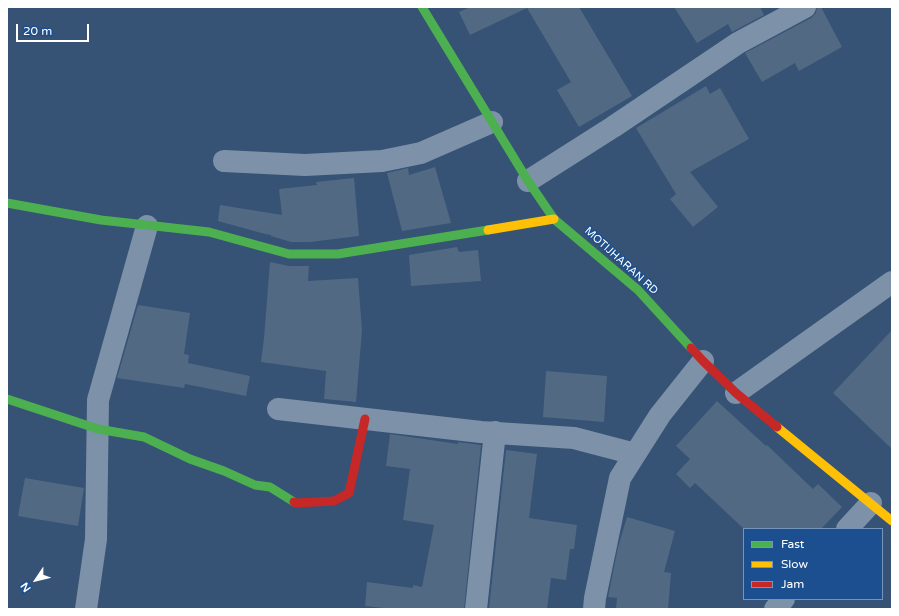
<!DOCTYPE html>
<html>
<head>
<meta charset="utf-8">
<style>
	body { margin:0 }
	#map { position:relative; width:899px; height:616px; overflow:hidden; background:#365274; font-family:"Varela Round",sans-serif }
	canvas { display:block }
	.frame { position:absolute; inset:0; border:8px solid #fff; pointer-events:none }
	.legend { position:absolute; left:743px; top:528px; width:140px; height:72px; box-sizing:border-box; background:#1b4f8f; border:1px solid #7695bc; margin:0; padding:5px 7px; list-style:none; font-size:12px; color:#fff }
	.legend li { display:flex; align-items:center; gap:8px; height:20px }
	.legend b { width:20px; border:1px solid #7695bc }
	.north { position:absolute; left:16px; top:560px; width:40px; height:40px; -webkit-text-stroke:3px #1b4f8f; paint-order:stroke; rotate:235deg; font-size:11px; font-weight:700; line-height:16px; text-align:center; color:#fff }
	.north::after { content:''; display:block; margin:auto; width:14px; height:18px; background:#fff; clip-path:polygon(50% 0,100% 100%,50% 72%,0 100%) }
	.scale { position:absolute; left:16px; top:24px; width:73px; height:18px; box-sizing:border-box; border:2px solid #fff; border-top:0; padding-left:5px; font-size:12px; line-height:14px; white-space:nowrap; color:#fff; -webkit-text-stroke:3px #1b4f8f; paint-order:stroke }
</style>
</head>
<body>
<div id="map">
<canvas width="899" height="616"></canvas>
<div class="frame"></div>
<ul class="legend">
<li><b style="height:5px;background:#4caf50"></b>Fast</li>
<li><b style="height:5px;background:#ffc107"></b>Slow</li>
<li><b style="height:5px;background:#c62828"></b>Jam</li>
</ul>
<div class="north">N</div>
<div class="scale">20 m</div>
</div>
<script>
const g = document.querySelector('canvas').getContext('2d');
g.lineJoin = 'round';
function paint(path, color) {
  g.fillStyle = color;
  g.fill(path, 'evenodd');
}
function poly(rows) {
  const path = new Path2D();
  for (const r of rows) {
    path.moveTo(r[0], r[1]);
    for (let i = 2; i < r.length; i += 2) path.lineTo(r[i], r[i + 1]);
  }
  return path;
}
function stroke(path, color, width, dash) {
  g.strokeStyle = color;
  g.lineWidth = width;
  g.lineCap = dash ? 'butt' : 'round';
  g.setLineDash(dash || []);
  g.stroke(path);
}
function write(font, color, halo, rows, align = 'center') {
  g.font = font + ' "Varela Round",sans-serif';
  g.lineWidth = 3;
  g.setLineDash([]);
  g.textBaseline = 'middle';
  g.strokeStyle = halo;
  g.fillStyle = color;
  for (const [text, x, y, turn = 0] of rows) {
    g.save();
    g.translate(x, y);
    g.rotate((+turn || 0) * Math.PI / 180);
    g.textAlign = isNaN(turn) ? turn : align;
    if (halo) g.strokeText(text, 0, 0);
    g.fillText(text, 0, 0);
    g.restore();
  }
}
const building = poly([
	[470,7,579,7,632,96,579,127,557,90,571,82,527,8,470,35,459,12],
	[674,7,760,7,764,15,732,32,728,24,697,43],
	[817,7,821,7,842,47,799,71,795,63,762,82,745,53,811,18,816,13],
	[706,86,710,94,720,88,749,139,690,172,718,207,693,227,670,199,676,194,636,128],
	[435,167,451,223,402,231,387,173,408,168,409,175],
	[354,178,359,236,310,242,291,242,271,236,271,235,265,234,218,221,220,205,282,215,279,189,317,185,316,182],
	[457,247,459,252,478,250,481,281,411,286,409,255],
	[270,262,289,266,309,266,308,281,358,278,362,330,356,402,324,399,326,371,261,362,264,338],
	[138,305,190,313,184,354,189,355,188,363,250,376,246,396,185,384,184,388,117,378],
	[892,330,892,449,833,393],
	[546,371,607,376,604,422,543,417],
	[717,401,766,446,767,445,813,489,818,484,842,507,821,529,744,529,695,483,690,488,676,474,690,459,676,446],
	[390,434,458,444,458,442,481,445,464,609,393,609,365,606,367,582,413,588,413,585,422,587,434,525,403,520,410,469,386,466],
	[506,450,537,454,529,518,577,525,574,549,570,549,566,580,551,578,547,609,489,609],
	[25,478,84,488,78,526,18,516],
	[627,517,675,531,664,572,671,573,668,609,616,609,617,598,608,597,618,547]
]);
const street = poly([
	[224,161,305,165,382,161,421,153,492,122],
	[528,181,613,127,738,43,805,7],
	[736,393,892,282],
	[278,409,481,432,574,438,635,454],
	[847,529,871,503],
	[86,609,96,539,98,400,147,226],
	[476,609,495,432],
	[594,609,595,598,620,478,660,415,703,361],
	[775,609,784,599]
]);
const fast = poly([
	[422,7,528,181,554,219,638,290,691,348],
	[7,203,101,220,209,232,289,254,338,254,488,230],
	[7,399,98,429,144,437,190,459,224,471,255,485,270,487,294,502]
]);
const slow = poly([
	[488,230,554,219],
	[777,427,892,521]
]);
const jam = poly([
	[691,348,703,361,736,393,777,427],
	[294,502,296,503,334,501,349,493,365,419]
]);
const streetNames = [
	["MOTIJHARAN RD",621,261,42]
];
paint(building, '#526984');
stroke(street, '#7d92a8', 22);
stroke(fast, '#4caf50', 9);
stroke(slow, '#ffc107', 9);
stroke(jam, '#c62828', 9);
write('11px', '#fff', '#1b4f8f', streetNames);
</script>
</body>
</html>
